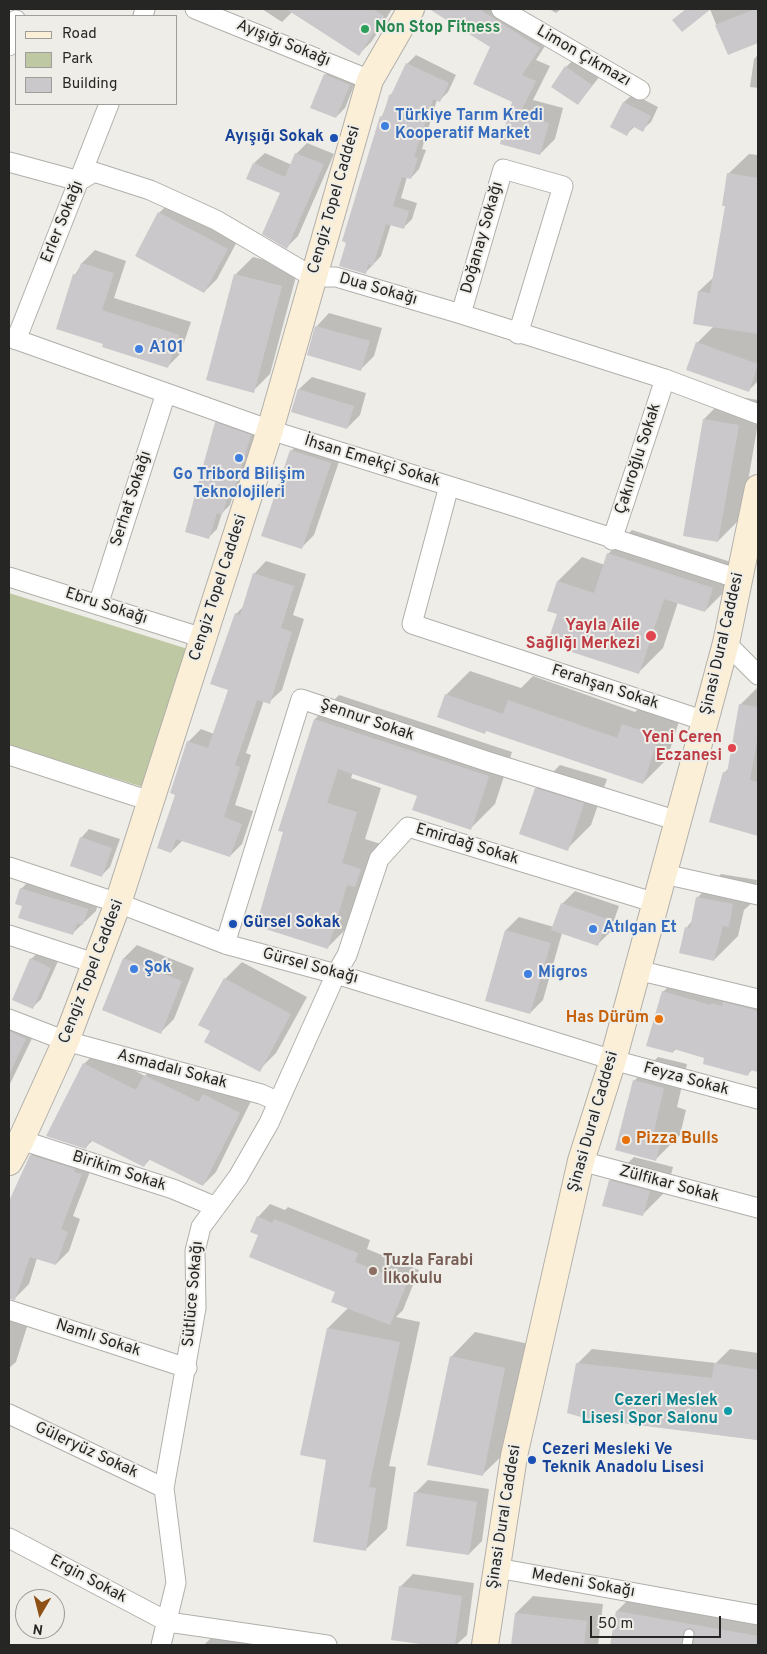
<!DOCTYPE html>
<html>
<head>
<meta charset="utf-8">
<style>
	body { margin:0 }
	#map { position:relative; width:767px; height:1654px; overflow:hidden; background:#eeede8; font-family:Overpass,sans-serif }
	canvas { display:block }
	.frame { position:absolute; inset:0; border:10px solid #262624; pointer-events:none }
	.legend { position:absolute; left:15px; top:15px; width:162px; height:90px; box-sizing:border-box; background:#eeede8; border:1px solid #9e9d9a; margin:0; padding:6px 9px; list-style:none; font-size:15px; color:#262624 }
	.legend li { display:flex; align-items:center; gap:10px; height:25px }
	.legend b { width:25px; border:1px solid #9e9d9a }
	.north { position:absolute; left:15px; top:1589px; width:50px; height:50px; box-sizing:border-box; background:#eeede8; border:1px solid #9e9d9a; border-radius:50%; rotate:188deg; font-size:14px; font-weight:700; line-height:20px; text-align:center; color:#262624 }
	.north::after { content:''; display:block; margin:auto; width:18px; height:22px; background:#8e5015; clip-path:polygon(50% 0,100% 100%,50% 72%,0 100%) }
	.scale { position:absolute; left:590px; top:1616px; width:131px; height:22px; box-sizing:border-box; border:2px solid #262624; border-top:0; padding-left:6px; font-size:15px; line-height:18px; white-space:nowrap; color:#262624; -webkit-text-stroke:4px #eeede8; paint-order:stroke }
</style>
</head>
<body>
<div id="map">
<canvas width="767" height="1654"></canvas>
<div class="frame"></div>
<ul class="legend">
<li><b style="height:6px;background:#fcefd8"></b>Road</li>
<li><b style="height:14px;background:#bec8a2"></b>Park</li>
<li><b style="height:14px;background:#cbc8cb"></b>Building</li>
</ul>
<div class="north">N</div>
<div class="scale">50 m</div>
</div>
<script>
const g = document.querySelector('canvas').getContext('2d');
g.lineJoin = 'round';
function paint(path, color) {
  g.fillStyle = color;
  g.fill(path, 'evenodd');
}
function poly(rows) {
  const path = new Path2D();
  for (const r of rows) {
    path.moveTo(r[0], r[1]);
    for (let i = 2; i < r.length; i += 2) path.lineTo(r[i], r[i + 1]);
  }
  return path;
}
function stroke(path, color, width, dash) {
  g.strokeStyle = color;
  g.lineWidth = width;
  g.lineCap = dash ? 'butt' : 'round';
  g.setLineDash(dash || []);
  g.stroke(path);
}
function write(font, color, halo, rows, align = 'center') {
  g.font = font + ' Overpass,sans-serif';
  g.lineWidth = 4;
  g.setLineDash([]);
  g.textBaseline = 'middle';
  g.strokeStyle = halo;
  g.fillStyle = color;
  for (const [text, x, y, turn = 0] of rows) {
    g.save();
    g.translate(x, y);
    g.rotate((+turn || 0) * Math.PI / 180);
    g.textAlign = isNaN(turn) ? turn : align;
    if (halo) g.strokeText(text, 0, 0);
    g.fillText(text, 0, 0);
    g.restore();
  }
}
const green = poly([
	[9,593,191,650,146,788,9,745]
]);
const shadow = poly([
	[262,9,392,9,372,41,359,54,293,11,282,22],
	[444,9,517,9,554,32,536,60,550,66,533,100,563,108,555,139,540,154,502,143,513,102,492,46,440,14],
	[549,9,561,9,556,13],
	[710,9,758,9,758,42,728,54],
	[416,55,456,75,448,92,439,101,437,100,422,149,426,150,419,169,411,178,407,177,401,198,417,203,412,219,403,228,391,224,381,256,365,273,372,144,390,95,395,91,407,64],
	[758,55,758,88,750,87,754,59],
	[575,58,600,76,578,104,566,67],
	[333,67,358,76,345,108,336,117,325,75],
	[633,94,658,107,651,122,642,130,635,126,627,134,612,126,624,102],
	[307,143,334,154,298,236,287,247,282,193,254,163,265,153,292,165,296,154],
	[749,154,758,155,758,381,748,391,697,343,714,326,699,291,714,277,726,205,728,174],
	[172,200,240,236,217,279,204,292,159,213],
	[95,250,126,261,114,298,191,322,180,354,167,367,105,343,75,275,82,263],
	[253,257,298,269,270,374,253,391,236,274],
	[329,313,382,328,374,356,361,369,308,355,317,326],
	[312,377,366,393,360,415,347,428,299,389],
	[728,395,758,400,758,423,742,517,718,541,684,534,704,419],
	[224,414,259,427,240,487,234,493,230,505,222,513,217,529,209,537,216,423],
	[304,438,343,450,314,535,301,548,291,451],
	[632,530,737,564,729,587,705,611,678,602,663,648,638,673,558,614,549,610,558,581,582,557,605,565,608,554],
	[266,561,306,574,293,615,304,619,282,690,269,702,264,700,246,753,251,755,235,805,253,811,242,844,230,856,183,840,171,852,177,794,188,742,201,729,214,734,229,689,236,614,243,607,254,574],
	[470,671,521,688,533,676,635,712,647,700,682,712,667,759,643,783,487,730,446,695],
	[758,687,758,835,710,821,724,773,729,768,740,705],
	[339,695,512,752,495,804,471,828,419,795,353,772,351,778,381,788,365,839,384,845,352,923,328,947,315,719],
	[560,765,607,779,591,825,567,849,536,789],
	[89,829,120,839,110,867,102,875,81,838],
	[721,874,757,880,753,902,744,910,738,936,714,960,687,927,692,921,697,898],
	[34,876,100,896,96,911,72,934,24,905,21,889],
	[575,891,619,906,610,932,597,945,562,933,543,1000,530,1013,506,930,519,917,554,927,562,904],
	[137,945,194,968,174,1019,161,1032,104,1009,124,958],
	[40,951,59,959,41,999,33,1007,31,959],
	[242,962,307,997,276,1053,259,1070,212,1031,225,979],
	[679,976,758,991,758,1071,753,1069,747,1075,706,1057,676,1049,673,1052,663,992],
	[9,1012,38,1026,9,1086],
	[97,1051,145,1076,158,1063,252,1099,216,1172,203,1185,151,1158,144,1166,93,1140,85,1148,84,1064],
	[658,1057,687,1064,677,1107,686,1110,680,1135,656,1159,634,1081],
	[44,1142,94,1161,73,1216,80,1219,69,1251,56,1264,37,1258,29,1284,16,1297,9,1294,9,1204,31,1155],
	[634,1157,673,1167,667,1190,643,1214,610,1181],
	[270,1204,285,1210,288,1207,370,1240,367,1249,419,1270,403,1310,396,1317,420,1322,389,1466,396,1467,387,1529,366,1549,327,1459,302,1454,328,1328,349,1307,337,1291,259,1234,258,1217],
	[9,1310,30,1317,16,1362,9,1368],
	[475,1332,529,1344,507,1451,482,1475,451,1357],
	[592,1349,716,1363,730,1349,758,1353,758,1440,588,1418,577,1364],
	[428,1480,489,1489,482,1541,469,1554,415,1493],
	[413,1574,474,1583,467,1635,456,1645,436,1645,392,1639,400,1587],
	[634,1594,758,1617,758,1645,611,1645,617,1611],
	[533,1596,603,1604,598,1645,512,1645,516,1613],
	[228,1621,287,1629,285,1645,204,1645]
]);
const building = poly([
	[286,9,373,9,384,16,359,56],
	[429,9,479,9,540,48,522,75,536,81,519,115,549,123,540,155,500,144,512,102,473,84,490,47],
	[686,9,711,9,682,32,672,20],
	[755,9,758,9,758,43,728,55,715,25],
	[406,63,449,83,440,102,433,99,414,157,418,158,411,179,402,177,393,206,409,211,404,229,386,224,373,266,368,264,366,274,339,266,346,243,342,241,380,116,383,117,389,95,391,95],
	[565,66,592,85,578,105,551,87],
	[324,74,350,85,336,118,310,108],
	[623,102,651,116,643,132,632,126,627,136,610,127],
	[295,153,324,164,287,249,262,234,280,193,246,179,253,163,285,177],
	[727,173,758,178,758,334,693,324,698,291,710,293,725,206,722,206],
	[158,212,228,249,204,293,135,256],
	[81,263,114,273,102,310,179,335,168,368,102,347,103,344,56,329,73,274,77,275],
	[234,274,282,286,254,393,206,380],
	[315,326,370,341,361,371,307,355],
	[696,342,758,364,749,392,686,370],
	[298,389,354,406,347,429,291,412],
	[703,419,739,425,718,542,683,536],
	[215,422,251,435,232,497,228,496,222,515,217,513,209,539,185,532],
	[290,450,331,463,302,549,261,536],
	[607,553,713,588,705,612,664,599,639,674,547,644,557,614,547,611,557,581,594,593],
	[253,573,294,586,281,628,292,632,270,704,257,700,235,765,240,767,224,817,242,824,230,857,176,839,171,853,157,848,175,795,170,793,187,741,208,748,228,690,210,684,235,613,240,615],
	[445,694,503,714,508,700,617,738,622,724,659,736,643,784,486,731,485,734,437,717],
	[739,704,758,707,758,735,750,780,758,782,758,836,709,822,723,772,727,773],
	[314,719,489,776,471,830,412,810,417,796,338,769,327,803,357,812,342,863,361,869,355,887,347,885,328,949,256,926,283,832,278,831],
	[535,788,584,803,568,851,519,834],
	[80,837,112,848,102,877,70,866],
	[20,888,88,909,83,925,77,923,73,935,18,918,22,906,15,904],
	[696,897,733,904,729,927,723,926,714,961,679,953,685,927,690,928],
	[561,903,607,919,598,946,551,930],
	[505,930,551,943,530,1014,485,1001],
	[30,958,51,968,33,1009,12,1000],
	[123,958,182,981,161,1034,102,1010],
	[224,978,291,1014,260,1072,204,1042,210,1031,198,1025],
	[662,991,711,1005,711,1003,722,1006,723,1002,758,1011,758,1072,750,1070,748,1076,703,1064,704,1058,674,1049,673,1053,646,1046],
	[9,1031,26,1039,9,1075],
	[83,1063,136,1090,144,1075,199,1102,203,1094,240,1113,203,1186,148,1159,144,1167,90,1140,86,1149,46,1136],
	[633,1080,664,1088,654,1131,663,1134,656,1161,615,1150],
	[30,1155,75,1169,74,1172,82,1174,61,1229,68,1232,56,1265,30,1257,15,1300,9,1299,9,1201],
	[609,1180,650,1191,643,1216,602,1206],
	[257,1216,272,1223,274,1219,358,1253,355,1262,407,1283,390,1325,331,1302,335,1292,249,1257,258,1235,250,1232],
	[327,1328,400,1342,369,1487,376,1488,366,1551,313,1542,326,1460,300,1455],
	[450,1356,505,1368,483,1476,427,1465],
	[576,1363,712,1378,714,1363,758,1370,758,1440,588,1419,567,1413],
	[414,1492,477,1502,469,1555,406,1546],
	[399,1586,462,1596,455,1645,427,1645,391,1640],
	[616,1611,758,1636,758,1645,693,1645,695,1632,690,1628,684,1630,681,1645,610,1645],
	[515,1613,587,1621,584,1645,511,1645]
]);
const lane = poly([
	[687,1645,689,1634]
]);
const street = poly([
	[195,9,370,80],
	[501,9,640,90],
	[143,16,145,9],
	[9,46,16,20],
	[9,162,79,181,94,172,150,190,216,220,313,277,336,277,461,314,665,379,758,414],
	[461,314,503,169,563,186,518,334],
	[9,337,270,430,510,505,739,579],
	[16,340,109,104],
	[449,486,412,624,705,721],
	[612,540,665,379],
	[9,577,203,638],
	[98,605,166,393],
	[726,643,758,675],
	[9,755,150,801],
	[9,867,118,903,225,944,336,974,613,1060,758,1099],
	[664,874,758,895],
	[9,935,97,964],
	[225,944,301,699,486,761,678,821],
	[637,970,758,999],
	[9,1019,66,1041,261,1094,277,1101],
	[21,1140,173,1189,216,1207],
	[581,1161,758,1208],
	[9,1310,187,1368],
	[9,1414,164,1488],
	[9,1538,168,1622,327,1645],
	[497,1568,758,1615],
	[161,1645,176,1583,164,1488,196,1308,195,1251,201,1227,238,1177,269,1123,336,974,347,955,379,859,408,827,656,903]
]);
const secondary = poly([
	[9,1162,21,1140,66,1041,118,903,270,430,370,80,411,9],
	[485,1645,514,1456,581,1161,613,1060,705,721,726,643,758,488]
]);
const markers = [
	[365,29,5,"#2e9e5b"],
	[385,126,5,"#3f7fe0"],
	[334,138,5,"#1a4fb4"],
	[139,349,5,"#3f7fe0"],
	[239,458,5,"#3f7fe0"],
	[651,636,6,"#e0444e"],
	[732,748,5,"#e0444e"],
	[233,924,5,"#1a4fb4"],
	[593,929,5,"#3f7fe0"],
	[134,969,5,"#3f7fe0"],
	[528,974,5,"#3f7fe0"],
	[659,1019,5,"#e8710a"],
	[626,1140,5,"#e8710a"],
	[373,1271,5,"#8d6e63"],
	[728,1411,5,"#0f9aa8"],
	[532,1460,5,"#1a4fb4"]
];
const leisureNames = [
	["Non Stop Fitness",375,29]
];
const streetNames = [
	["Ayışığı Sokağı",283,44,22],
	["Limon Çıkmazı",583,57,30],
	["Cengiz Topel Caddesi",335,200,-74],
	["Erler Sokağı",63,222,-68],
	["Doğanay Sokağı",483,238,-74],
	["Dua Sokağı",378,290,16],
	["Çakıroğlu Sokak",639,459,-72],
	["İhsan Emekçi Sokak",372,462,17],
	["Serhat Sokağı",132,499,-72],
	["Cengiz Topel Caddesi",219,588,-72],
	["Ebru Sokağı",106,607,18],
	["Şinasi Dural Caddesi",723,644,-77],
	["Ferahşan Sokak",605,688,18],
	["Şennur Sokak",367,721,19],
	["Emirdağ Sokak",467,845,17],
	["Gürsel Sokağı",310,967,15],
	["Cengiz Topel Caddesi",92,972,-69],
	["Asmadalı Sokak",172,1070,15],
	["Feyza Sokak",686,1080,15],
	["Şinasi Dural Caddesi",594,1122,-74],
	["Birikim Sokak",119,1172,18],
	["Zülfikar Sokak",669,1185,15],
	["Sütlüce Sokağı",194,1294,-85],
	["Namlı Sokak",98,1339,18],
	["Güleryüz Sokak",86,1451,25],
	["Şinasi Dural Caddesi",505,1517,-81],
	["Ergin Sokak",88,1580,28],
	["Medeni Sokağı",583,1584,10]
];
const shopNames = [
	["Türkiye Tarım Kredi",395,117],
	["Kooperatif Market",395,135],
	["A101",149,349],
	["Go Tri̇bord Bi̇li̇şi̇m",239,476,"center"],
	["Teknoloji̇leri",239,494,"center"],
	["Atılgan Et",603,929],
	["Şok",144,969],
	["Migros",538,974]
];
const transitNames = [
	["Ayışığı Sokak",324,138,"right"],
	["Gürsel Sokak",243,924],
	["Cezeri Mesleki Ve",542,1451],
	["Teknik Anadolu Lisesi",542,1469]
];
const healthNames = [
	["Yayla Aile",640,627],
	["Sağlığı Merkezi",640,645],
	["Yeni Ceren",722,739],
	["Eczanesi",722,757]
];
const foodNames = [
	["Has Dürüm",649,1019],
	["Pizza Bulls",636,1140,"left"]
];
const educationNames = [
	["Tuzla Farabi",383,1262],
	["İlkokulu",383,1280]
];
const cultureNames = [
	["Cezeri Meslek",718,1402],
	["Lisesi Spor Salonu",718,1420]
];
paint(green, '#bec8a2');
paint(shadow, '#0003');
paint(building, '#cbc8cb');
stroke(lane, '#b1afab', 11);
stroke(street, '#b1afab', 21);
stroke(secondary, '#b1afab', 28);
stroke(lane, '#fff', 9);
stroke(street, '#fff', 19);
stroke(secondary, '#fcefd8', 26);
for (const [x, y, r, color] of markers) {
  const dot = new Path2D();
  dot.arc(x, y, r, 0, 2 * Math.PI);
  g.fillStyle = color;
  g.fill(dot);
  stroke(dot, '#eeede8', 2);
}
write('bold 16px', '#27864d', '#eeede8', leisureNames, 'left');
write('16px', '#262624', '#eeede8', streetNames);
write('bold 16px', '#366cbe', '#eeede8', shopNames, 'left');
write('bold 16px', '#164399', '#eeede8', transitNames, 'left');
write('bold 16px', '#be3a42', '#eeede8', healthNames, 'right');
write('bold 16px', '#c56008', '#eeede8', foodNames, 'right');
write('bold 16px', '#785e54', '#eeede8', educationNames, 'left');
write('bold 16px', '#0d838f', '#eeede8', cultureNames, 'right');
</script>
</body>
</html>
